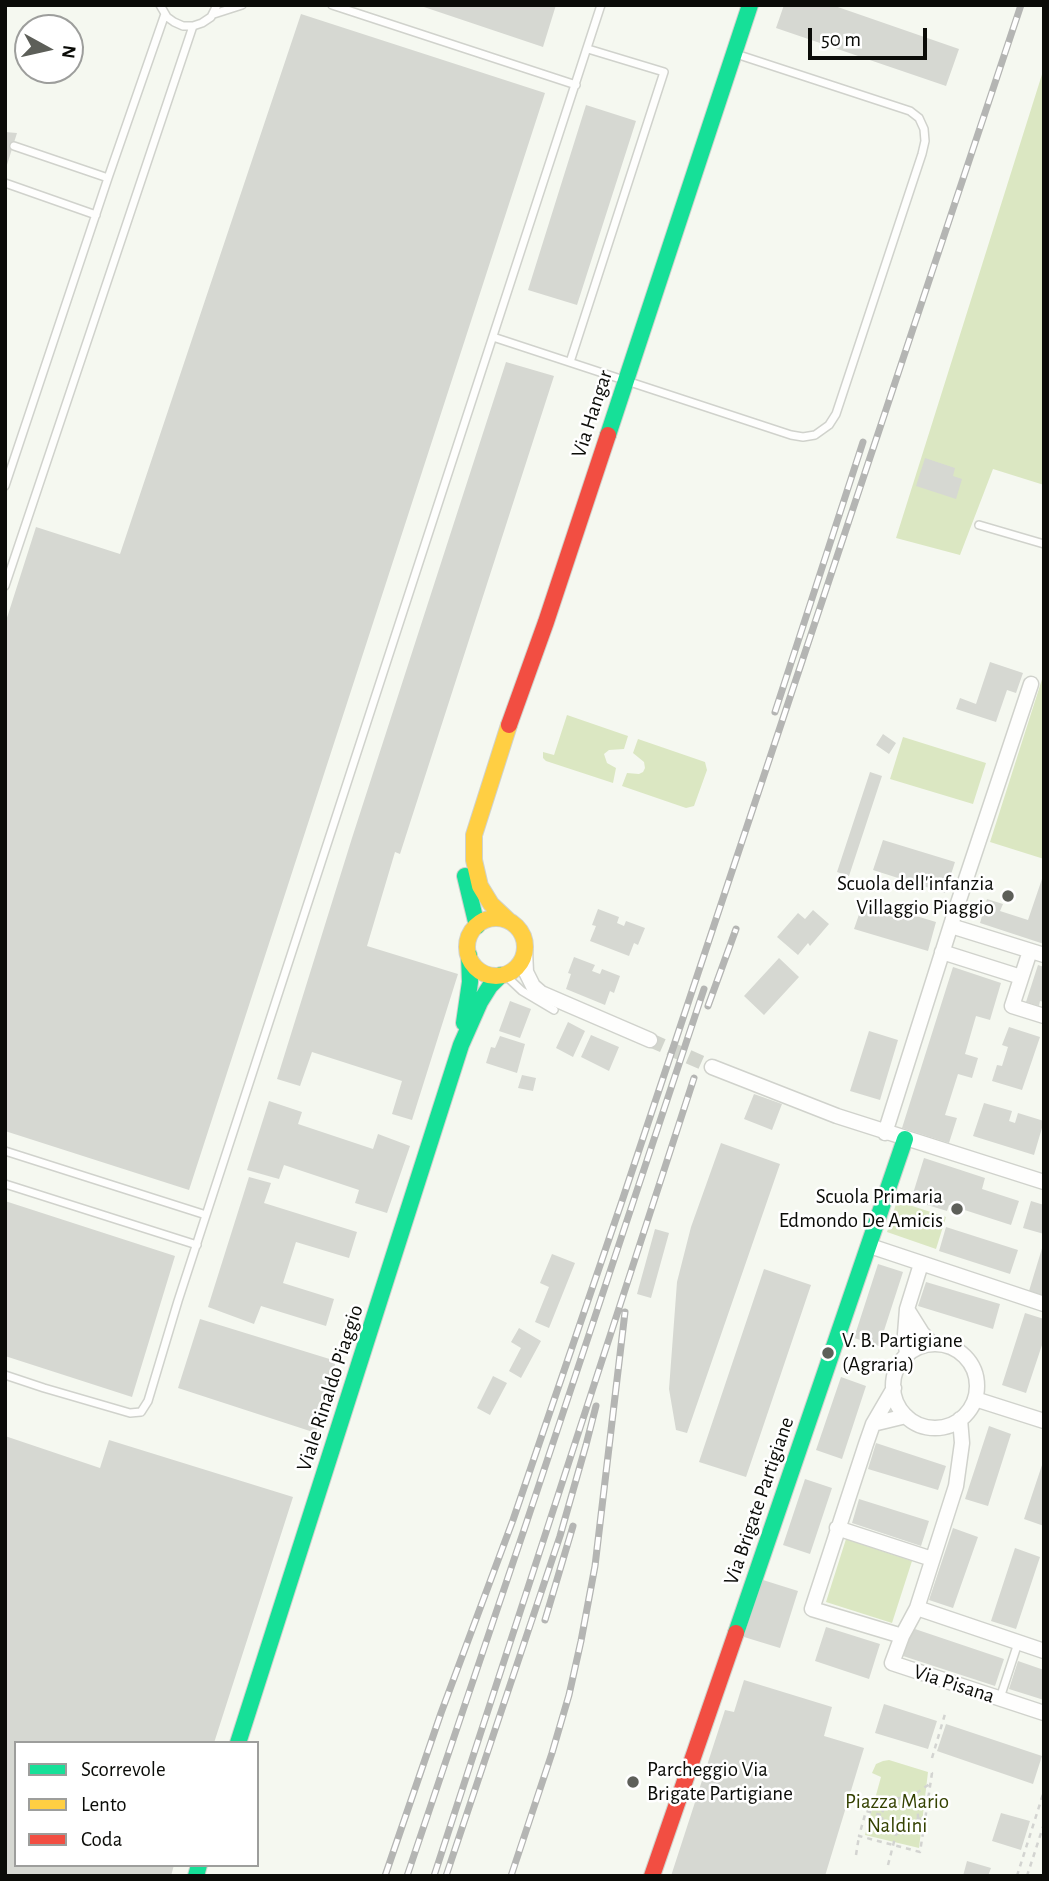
<!DOCTYPE html>
<html>
<head>
<meta charset="utf-8">
<style>
	body { margin:0 }
	#map { position:relative; width:1049px; height:1881px; overflow:hidden; background:#f5f8f0; font-family:"Alegreya Sans",sans-serif }
	canvas { display:block }
	.frame { position:absolute; inset:0; border:7px solid #0b0c08; pointer-events:none }
	.legend { position:absolute; left:14px; top:1741px; width:245px; height:126px; box-sizing:border-box; background:#fff; border:2px solid #9d9e9c; margin:0; padding:9px 12px; list-style:none; font-size:21px; color:#0b0c08 }
	.legend li { display:flex; align-items:center; gap:14px; height:35px }
	.legend b { width:35px; border:2px solid #9d9e9c }
	.north { position:absolute; left:14px; top:14px; width:70px; height:70px; box-sizing:border-box; background:#fff; border:2px solid #9d9e9c; border-radius:50%; rotate:98deg; font-size:19px; font-weight:700; line-height:28px; text-align:center; color:#0b0c08 }
	.north::after { content:''; display:block; margin:auto; width:24px; height:32px; background:#5d5f59; clip-path:polygon(50% 0,100% 100%,50% 72%,0 100%) }
	.scale { position:absolute; left:808px; top:28px; width:119px; height:32px; box-sizing:border-box; border:4px solid #0b0c08; border-top:0; padding-left:9px; font-size:21px; line-height:24px; white-space:nowrap; color:#0b0c08; -webkit-text-stroke:5px #fff; paint-order:stroke }
</style>
</head>
<body>
<div id="map">
<canvas width="1049" height="1881"></canvas>
<div class="frame"></div>
<ul class="legend">
<li><b style="height:9px;background:#16e098"></b>Scorrevole</li>
<li><b style="height:9px;background:#ffcf43"></b>Lento</li>
<li><b style="height:9px;background:#f24e42"></b>Coda</li>
</ul>
<div class="north">N</div>
<div class="scale">50 m</div>
</div>
<script>
const g = document.querySelector('canvas').getContext('2d');
g.lineJoin = 'round';
function paint(path, color) {
  g.fillStyle = color;
  g.fill(path, 'evenodd');
}
function poly(rows) {
  const path = new Path2D();
  for (const r of rows) {
    if (r.length === 3) {
      path.moveTo(r[0] + r[2], r[1]);
      path.arc(r[0], r[1], r[2], 0, 2 * Math.PI);
      continue;
    }
    path.moveTo(r[0], r[1]);
    for (let i = 2; i < r.length; i += 2) path.lineTo(r[i], r[i + 1]);
  }
  return path;
}
function stroke(path, color, width, dash) {
  g.strokeStyle = color;
  g.lineWidth = width;
  g.lineCap = dash ? 'butt' : 'round';
  g.setLineDash(dash || []);
  g.stroke(path);
}
function write(font, color, halo, rows, align = 'center') {
  g.font = font + ' "Alegreya Sans",sans-serif';
  g.lineWidth = 5;
  g.setLineDash([]);
  g.textBaseline = 'middle';
  g.strokeStyle = halo;
  g.fillStyle = color;
  for (const [text, x, y, turn = 0] of rows) {
    g.save();
    g.translate(x, y);
    g.rotate((+turn || 0) * Math.PI / 180);
    g.textAlign = isNaN(turn) ? turn : align;
    if (halo) g.strokeText(text, 0, 0);
    g.fillText(text, 0, 0);
    g.restore();
  }
}
const green = poly([
	[1044,68,1044,485,993,469,960,555,896,538],
	[1044,673,1044,859,990,842],
	[567,715,628,736,624,749,609,750,604,754,607,763,616,768,613,783,546,761,543,758,543,752,554,755],
	[903,737,986,763,973,804,890,779],
	[638,739,705,762,707,770,694,806,686,808,622,786,627,773,639,774,643,772,645,768,644,762,633,753],
	[897,1201,946,1217,936,1249,887,1232],
	[846,1539,912,1561,892,1623,826,1602],
	[889,1760,928,1772,919,1848,865,1835,881,1777,872,1773,876,1764,883,1761]
]);
const building = poly([
	[418,5,556,5,543,47],
	[784,5,792,7,793,5,832,5,959,49,946,86,776,28],
	[301,14,545,93,189,1190,5,1131,5,624,36,527,120,554],
	[586,105,636,121,577,305,528,290],
	[5,132,17,133,6,168,5,168],
	[506,362,554,376,400,854,395,852,367,946,458,974,412,1120,392,1114,402,1081,312,1052,300,1086,277,1079,352,838],
	[925,458,955,468,953,476,962,479,956,499,916,486],
	[990,662,1023,673,1016,693,1007,690,996,722,956,709,960,698,976,704],
	[883,734,896,743,889,754,876,745],
	[870,772,882,776,849,876,837,872],
	[883,840,955,862,945,893,873,870],
	[1044,873,1044,944,980,923,987,899,1003,904,1000,911,1028,920],
	[864,900,936,922,928,951,854,929],
	[598,909,619,917,617,923,624,926,626,921,645,928,638,945,634,943,629,956,590,941,596,926,592,925],
	[813,910,829,924,810,946,808,943,798,955,777,937,798,913,805,919],
	[574,957,595,965,592,971,600,974,602,969,620,976,614,993,610,991,605,1005,566,989,571,974,568,973],
	[779,958,799,977,764,1015,744,996],
	[1038,965,1044,967,1044,1002,1040,1001,1039,1006,1026,1002],
	[953,967,1001,983,990,1020,976,1016,965,1054,978,1058,972,1078,958,1074,945,1115,957,1118,949,1143,902,1128],
	[510,1001,531,1009,520,1038,499,1031],
	[568,1022,585,1031,573,1057,556,1048],
	[1009,1027,1040,1037,1022,1090,992,1081,997,1065,1002,1066,1008,1047,1002,1045],
	[869,1031,898,1040,880,1100,850,1091],
	[591,1035,619,1047,609,1071,581,1057],
	[500,1036,525,1044,517,1073,486,1063,491,1047,495,1048],
	[522,1075,536,1078,533,1091,518,1088],
	[754,1094,782,1104,772,1130,744,1119],
	[269,1101,302,1112,298,1124,373,1149,378,1134,410,1146,387,1213,355,1203,359,1190,284,1165,279,1179,247,1170],
	[984,1103,1012,1111,1009,1121,1015,1123,1018,1113,1044,1121,1034,1155,973,1136],
	[721,1143,780,1164,687,1433,676,1430,669,1389,677,1282,691,1227],
	[924,1158,985,1178,982,1189,1019,1201,1011,1225,949,1205,947,1211,911,1200],
	[249,1177,271,1183,264,1203,357,1232,349,1258,296,1242,283,1283,334,1299,326,1326,261,1306,254,1324,208,1307],
	[5,1201,175,1256,132,1397,5,1356],
	[1031,1201,1044,1205,1044,1234,1023,1228],
	[946,1227,1018,1250,1010,1274,939,1251],
	[655,1229,669,1233,651,1298,637,1294],
	[1043,1245,1044,1245,1044,1296,1029,1291],
	[552,1254,575,1263,549,1328,535,1322,549,1287,540,1283],
	[878,1264,903,1272,879,1346,854,1338],
	[764,1269,811,1285,746,1477,699,1462],
	[926,1282,1000,1304,993,1329,918,1306],
	[1025,1313,1044,1319,1044,1339,1026,1393,1002,1385],
	[200,1319,336,1361,316,1433,178,1388],
	[519,1328,541,1341,521,1378,509,1371,521,1348,511,1342],
	[493,1376,507,1383,490,1415,477,1408],
	[841,1377,866,1386,842,1459,816,1450],
	[989,1426,1011,1434,988,1506,965,1499],
	[5,1436,100,1468,109,1440,293,1497,214,1743,16,1743,16,1865,174,1865,171,1876,5,1876],
	[876,1443,946,1466,938,1490,868,1469],
	[1043,1462,1044,1463,1044,1526,1024,1519],
	[805,1479,832,1488,810,1554,783,1545],
	[859,1499,929,1521,921,1546,852,1523],
	[953,1528,978,1537,953,1608,929,1600],
	[1015,1548,1040,1557,1016,1629,991,1621],
	[763,1580,798,1591,780,1648,744,1637],
	[826,1627,880,1644,869,1679,815,1661],
	[912,1628,1004,1659,995,1686,903,1656],
	[1018,1661,1044,1670,1044,1700,1009,1689],
	[744,1680,832,1707,824,1736,864,1748,825,1876,671,1876,725,1710,734,1712],
	[884,1704,937,1721,928,1749,875,1733],
	[946,1724,1042,1756,1033,1784,937,1751],
	[1001,1813,1030,1821,1021,1850,992,1841],
	[967,1861,991,1868,988,1876,963,1876]
]);
const streetTunnel = poly([
	[650,1040,712,1067]
]);
const path = poly([
	[932,1758,945,1714],
	[900,1816,18],
	[908,1799,931,1783],
	[881,1815,866,1811,859,1836,920,1852,925,1820],
	[918,1818,925,1820,932,1773,928,1771],
	[856,1855,859,1836],
	[888,1865,896,1834],
	[1017,1876,1044,1791],
	[1027,1876,1044,1824]
]);
const lane = poly([
	[160,5,167,17,174,22,183,26,193,26,202,23,211,17,217,5],
	[332,5,576,85],
	[214,14,242,5],
	[14,146,108,178],
	[5,183,96,215],
	[493,337,791,435,803,437,815,435,829,425,836,414,922,154,925,141,924,129,919,118,910,111,736,54],
	[570,362,664,72,588,49],
	[5,486,108,178,165,14],
	[979,525,1044,544],
	[5,586,193,26],
	[505,975,522,991,554,1010],
	[5,1151,206,1215],
	[5,1184,197,1245],
	[5,1375,44,1388,130,1413,141,1412,148,1401,178,1301,601,5],
	[1000,1698,1018,1643]
]);
const street = poly([
	[951,926,1044,955],
	[525,950,526,972,533,986,541,993,650,1040],
	[1030,951,1012,1006,1044,1016],
	[942,952,1021,977],
	[712,1067,837,1116,1044,1182],
	[885,1133,957,906,1031,684],
	[870,1246,1044,1304],
	[907,1309,922,1333,932,1344],
	[935,1386,42],
	[907,1355,905,1334,907,1309,921,1264],
	[894,1388,873,1424,866,1444,812,1609,902,1636],
	[975,1399,1044,1421],
	[960,1419,962,1443,956,1486,917,1608,902,1636,892,1663,1044,1713],
	[873,1424,906,1416],
	[837,1528,932,1559],
	[917,1608,1044,1651]
]);
const fast = poly([
	[608,435,750,5],
	[465,876,477,926],
	[464,1023,470,982,469,955],
	[736,1633,905,1139],
	[238,1743,461,1045,480,1002,490,986,501,975],
	[196,1876,199,1865]
]);
const slow = poly([
	[496,947,29],
	[508,920,491,904,480,886,474,860,474,835,509,725]
]);
const jam = poly([
	[509,725,546,622,608,435],
	[652,1876,736,1633]
]);
const rail = poly([
	[775,712,863,442],
	[708,1006,736,929],
	[545,1620,573,1526],
	[385,1876,441,1713,513,1520,623,1198,1021,5],
	[407,1876,526,1524,704,989],
	[434,1876,694,1078],
	[446,1876,560,1536,586,1445,596,1406],
	[511,1876,552,1753,569,1695,581,1641,595,1566,625,1312]
]);
const markers = [
	[1008,896,7,"#5d5f59"],
	[957,1209,7,"#5d5f59"],
	[828,1353,7,"#5d5f59"],
	[633,1782,7,"#5d5f59"]
];
const streetNames = [
	["Via Hangar",592,414,-72],
	["Viale Rinaldo Piaggio",330,1388,-72],
	["Via Brigate Partigiane",759,1501,-71],
	["Via Pisana",954,1684,18]
];
const poiNames = [
	["Scuola dell'infanzia",994,884],
	["Villaggio Piaggio",994,908],
	["Scuola Primaria",943,1197],
	["Edmondo De Amicis",943,1221],
	["V. B. Partigiane",842,1341,"left"],
	["(Agraria)",842,1365,"left"],
	["Parcheggio Via",647,1770,"left"],
	["Brigate Partigiane",647,1794,"left"]
];
const parkNames = [
	["Piazza Mario",897,1802],
	["Naldini",897,1826]
];
paint(green, '#dbe7c2');
paint(building, '#d6d8d2');
stroke(streetTunnel, '#d2d5cd', 14, [14, 7]);
stroke(lane, '#d0d2cc', 10);
stroke(street, '#d0d2cc', 17);
stroke(fast, '#d0d2cc', 18);
stroke(slow, '#d0d2cc', 18);
stroke(jam, '#d0d2cc', 18);
stroke(path, '#d3d4d1', 2.5, [5, 5]);
stroke(lane, '#fefefd', 7);
stroke(street, '#fefefd', 14);
stroke(fast, '#16e098', 16);
stroke(slow, '#ffcf43', 16);
stroke(jam, '#f24e42', 16);
stroke(rail, '#b4b5b3', 7);
stroke(rail, '#fff', 4.5, [13]);
for (const [x, y, r, color] of markers) {
  const dot = new Path2D();
  dot.arc(x, y, r, 0, 2 * Math.PI);
  g.fillStyle = color;
  g.fill(dot);
  stroke(dot, '#fff', 2.5);
}
write('21px', '#0b0c08', '#fff', streetNames);
write('21px', '#0b0c08', '#fff', poiNames, 'right');
write('21px', '#354202', '#fff', parkNames);
</script>
</body>
</html>
